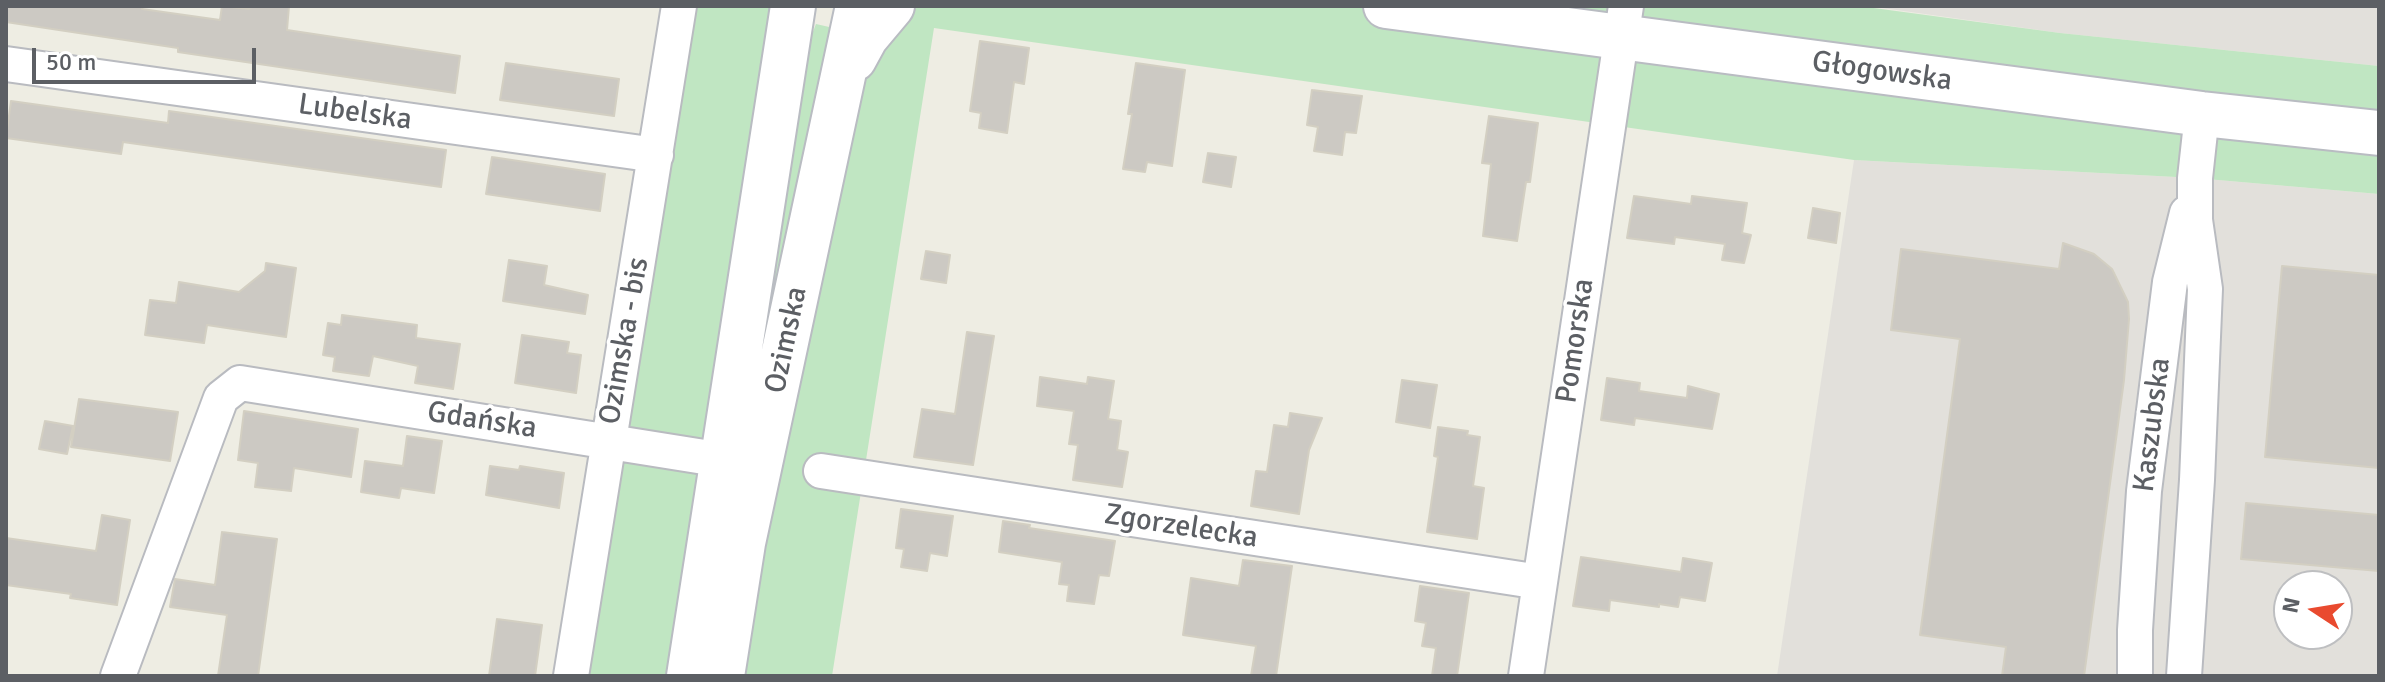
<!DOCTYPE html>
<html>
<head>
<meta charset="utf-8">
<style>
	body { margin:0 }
	#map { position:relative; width:2385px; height:682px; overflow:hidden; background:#eeede3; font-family:Signika,sans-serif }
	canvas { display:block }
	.frame { position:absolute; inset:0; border:8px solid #5c5f64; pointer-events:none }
	.north { position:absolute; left:2273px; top:570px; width:80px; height:80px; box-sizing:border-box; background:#fff; border:2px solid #bebfc1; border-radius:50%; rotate:282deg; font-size:22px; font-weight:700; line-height:32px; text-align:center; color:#5c5f64 }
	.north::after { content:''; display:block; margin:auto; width:28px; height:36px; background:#e94a2f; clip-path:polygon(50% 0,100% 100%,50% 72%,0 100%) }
	.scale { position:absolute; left:32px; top:48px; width:224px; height:36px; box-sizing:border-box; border:4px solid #5c5f64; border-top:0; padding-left:10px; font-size:24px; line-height:28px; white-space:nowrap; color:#5c5f64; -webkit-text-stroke:6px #fff; paint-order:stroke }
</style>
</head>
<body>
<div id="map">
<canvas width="2385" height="682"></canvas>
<div class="frame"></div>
<div class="north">N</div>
<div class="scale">50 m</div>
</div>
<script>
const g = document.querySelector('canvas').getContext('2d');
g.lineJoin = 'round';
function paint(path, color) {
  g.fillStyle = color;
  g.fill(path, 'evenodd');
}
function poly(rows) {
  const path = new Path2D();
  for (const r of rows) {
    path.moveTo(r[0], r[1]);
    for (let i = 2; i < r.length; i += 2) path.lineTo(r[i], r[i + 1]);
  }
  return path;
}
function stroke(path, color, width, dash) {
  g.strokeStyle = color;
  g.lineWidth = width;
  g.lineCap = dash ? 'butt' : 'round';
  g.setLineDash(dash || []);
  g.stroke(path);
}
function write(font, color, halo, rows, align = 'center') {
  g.font = font + ' Signika,sans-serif';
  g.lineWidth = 7;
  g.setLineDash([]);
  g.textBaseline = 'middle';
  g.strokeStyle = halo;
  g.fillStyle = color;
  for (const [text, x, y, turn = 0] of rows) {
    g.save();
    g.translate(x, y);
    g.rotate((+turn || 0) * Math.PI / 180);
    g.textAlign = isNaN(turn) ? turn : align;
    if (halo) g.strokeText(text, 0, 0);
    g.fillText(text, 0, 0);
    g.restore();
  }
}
const industrial = poly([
	[1868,6,2379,6,2379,66,2060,33],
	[1854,160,2195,178,2379,194,2379,676,1777,676],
	[2289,586,2337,586,2337,634,2289,634]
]);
const green = poly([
	[679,6,793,6,689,676,571,676],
	[891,6,1859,6,2060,33,2379,66,2379,194,2195,178,1854,160,934,28,832,676,722,676,839,90],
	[816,24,838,29,766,345,761,343,809,42]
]);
const building = poly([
	[6,6,143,6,142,9,220,20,222,6,249,9,250,6,289,6,287,30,460,56,455,93,178,52,178,48,6,22,6,6],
	[980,41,1029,48,1024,84,1014,82,1007,133,979,128,981,113,970,111,980,41],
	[506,63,619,79,614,116,500,100,506,63],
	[1136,63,1185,70,1172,166,1147,162,1145,172,1123,169,1132,114,1128,114,1136,63],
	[1312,90,1362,96,1356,133,1345,132,1342,155,1314,151,1318,127,1307,125,1312,90],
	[11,101,168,123,169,111,446,150,441,187,123,142,121,154,6,138,11,101],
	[1489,116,1538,123,1530,182,1526,182,1517,241,1483,236,1491,164,1482,163,1489,116],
	[1208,153,1236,157,1231,187,1203,182,1208,153],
	[492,157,605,174,600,211,486,194,492,157],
	[1634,196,1691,204,1692,196,1747,203,1742,233,1751,235,1744,263,1722,260,1725,244,1675,237,1674,244,1627,238,1634,196],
	[1813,208,1840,213,1836,243,1808,238,1813,208],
	[2063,243,2094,254,2112,269,2128,302,2129,319,2124,380,2084,676,2002,676,2006,647,1920,635,1960,339,1891,330,1901,249,2059,269,2063,243],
	[926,251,950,255,946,283,921,279,926,251],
	[509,260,547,266,544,285,588,295,585,314,503,301,509,260],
	[266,263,296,268,286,337,207,325,204,343,145,335,150,300,176,303,179,282,239,292,265,271,266,263],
	[2282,266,2379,275,2379,468,2265,457,2282,266],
	[342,315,417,325,416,338,460,344,453,389,415,383,418,366,373,356,369,376,333,371,335,357,323,355,328,323,341,325,342,315],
	[967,332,994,336,973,465,914,457,922,409,955,414,967,332],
	[522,335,569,342,567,353,581,355,576,393,515,383,522,335],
	[1040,377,1087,384,1088,377,1114,381,1108,419,1121,421,1117,450,1128,452,1122,487,1073,480,1078,445,1069,444,1074,411,1037,406,1040,377],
	[1607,378,1640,383,1639,391,1687,398,1688,386,1719,394,1712,429,1635,418,1634,425,1601,420,1607,378],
	[1402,380,1437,385,1430,428,1396,422,1402,380],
	[79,399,178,412,170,461,71,447,79,399],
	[244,411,358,429,351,477,294,468,291,491,255,487,258,463,238,460,244,411],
	[1290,413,1322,418,1309,450,1299,514,1251,506,1256,471,1267,472,1274,425,1288,427,1290,413],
	[45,421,73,426,67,454,39,449,45,421],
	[1438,427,1468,431,1467,435,1480,437,1473,486,1484,488,1477,539,1427,532,1438,457,1434,456,1438,427],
	[407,436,442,441,434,493,401,488,399,498,361,492,365,461,403,466,407,436],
	[490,466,519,470,520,466,564,473,559,508,486,495,490,466],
	[2246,503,2379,515,2379,571,2241,559,2246,503],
	[901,509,953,516,947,556,930,553,927,571,901,567,904,549,896,548,901,509],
	[102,515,130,520,117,605,70,598,71,594,6,585,6,538,96,551,102,515],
	[1003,521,1030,525,1029,528,1115,541,1109,576,1099,575,1094,604,1067,601,1069,585,1059,584,1062,562,999,552,1003,521],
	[222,532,277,539,258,676,218,676,227,615,170,607,175,579,215,585,222,532],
	[1581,557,1681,572,1683,558,1712,563,1705,601,1680,597,1678,607,1659,604,1659,607,1610,600,1609,611,1573,606,1581,557],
	[1243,560,1292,566,1276,676,1251,676,1256,646,1183,635,1191,578,1239,586,1243,560],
	[1420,586,1469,593,1457,676,1432,676,1436,648,1422,646,1426,623,1415,621,1420,586],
	[497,619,542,625,535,676,489,676,497,619]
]);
const street = poly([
	[6,64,656,155],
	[821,471,1540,582],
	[118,676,221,398,240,383,723,460],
	[571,676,679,6],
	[1526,676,1626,6],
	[2135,676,2135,630,2144,491,2170,282,2187,213],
	[2184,676,2197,480,2205,289,2195,220,2195,178,2202,114]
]);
const secondary = poly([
	[1386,6,2202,114,2379,133],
	[854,59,866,37,892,6],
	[689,676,793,6],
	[722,676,743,543,858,6]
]);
const streetNames = [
	["Głogowska",1882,72,8],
	["Lubelska",355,113,8],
	["Ozimska",787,340,-78],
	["Ozimska - bis",625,341,-80],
	["Pomorska",1576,341,-82],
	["Gdańska",482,421,9],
	["Kaszubska",2153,425,-83],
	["Zgorzelecka",1181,527,9]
];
paint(industrial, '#e2e0db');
paint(green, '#c0e6c2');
paint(building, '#ccc9c3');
stroke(building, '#d3cfc2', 2);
stroke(street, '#b9bbc0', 38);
stroke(secondary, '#b9bcc2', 48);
stroke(street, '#fff', 34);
stroke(secondary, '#fff', 44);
write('30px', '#5c5f64', '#fff', streetNames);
</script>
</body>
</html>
